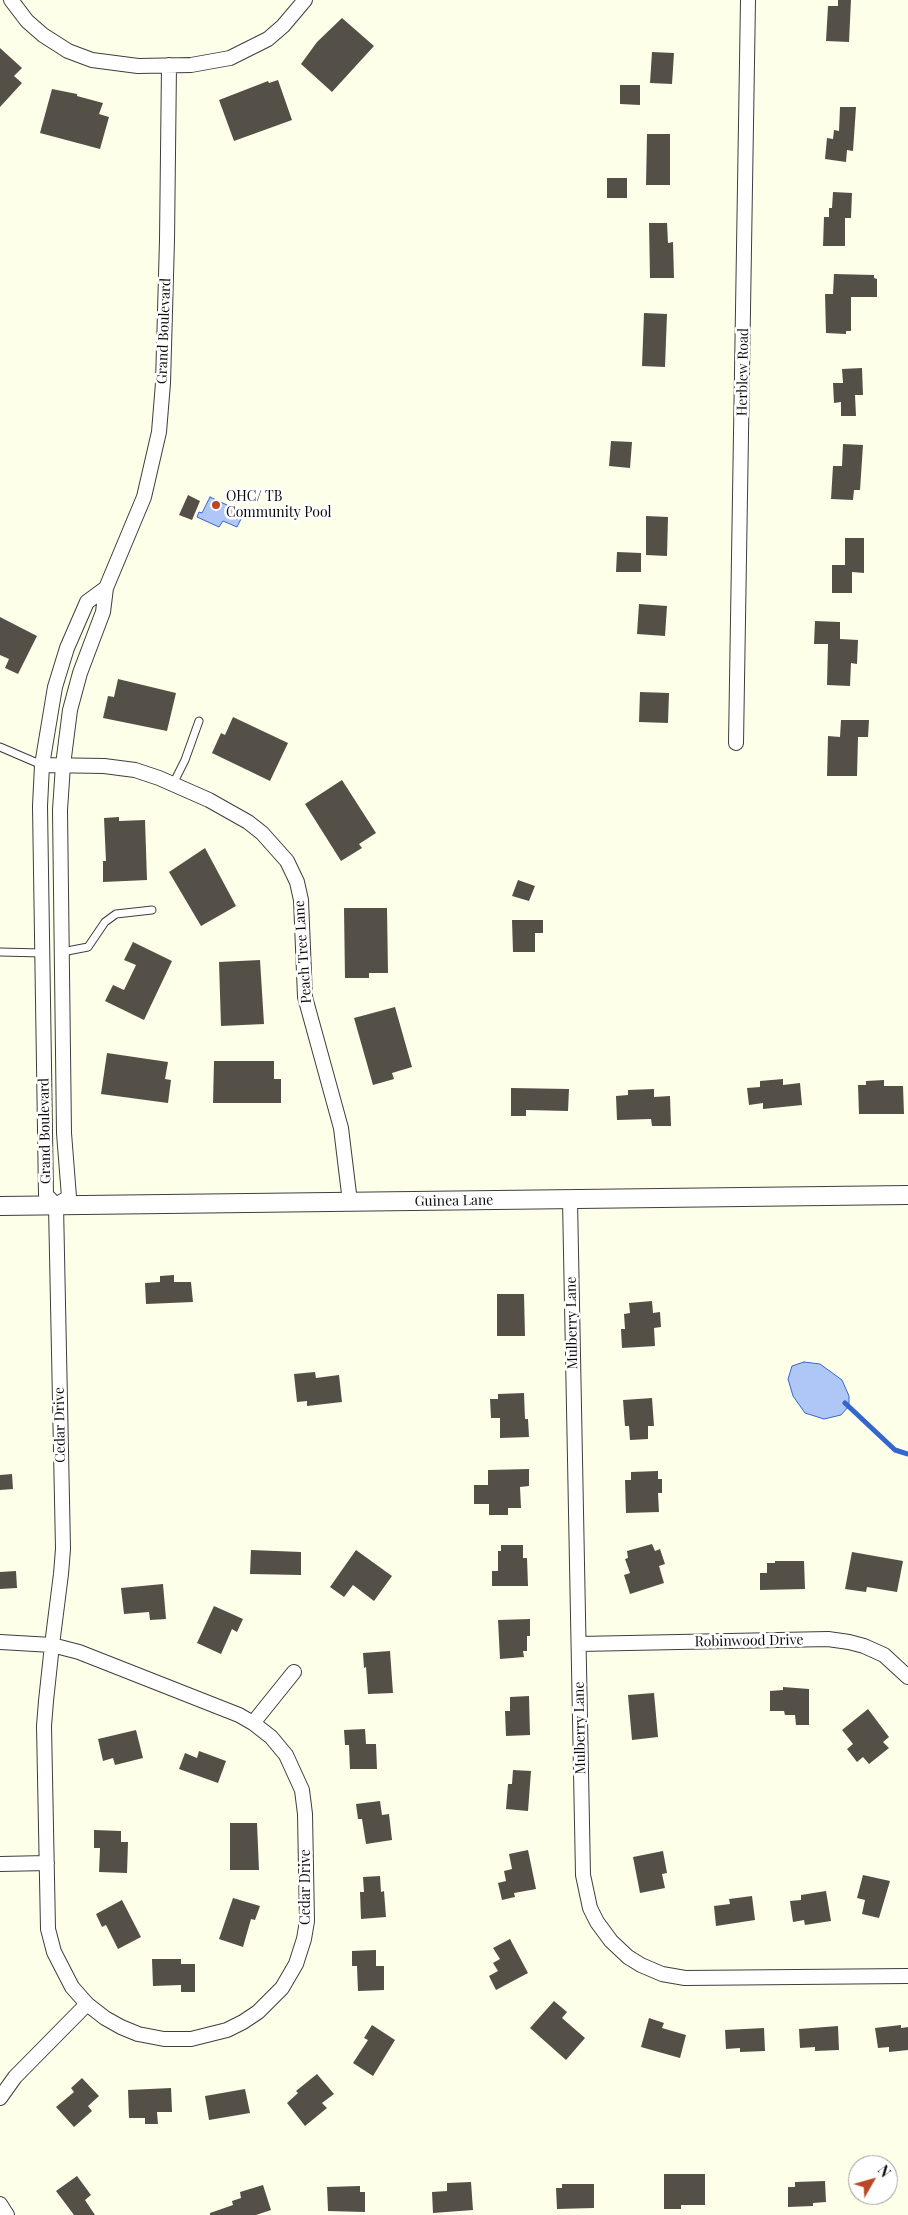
<!DOCTYPE html>
<html>
<head>
<meta charset="utf-8">
<style>
	body { margin:0 }
	#map { position:relative; width:908px; height:2215px; overflow:hidden; background:#fdffe9; font-family:"Playfair Display",serif }
	canvas { display:block }
	.north { position:absolute; left:848px; top:2155px; width:50px; height:50px; box-sizing:border-box; background:#fff; border:1px solid #9d9d9d; border-radius:50%; rotate:52deg; font-size:14px; font-weight:700; line-height:20px; text-align:center; color:#0b0b0b }
	.north::after { content:''; display:block; margin:auto; width:18px; height:22px; background:#bb4724; clip-path:polygon(50% 0,100% 100%,50% 72%,0 100%) }
</style>
</head>
<body>
<div id="map">
<canvas width="908" height="2215"></canvas>
<div class="north">N</div>
</div>
<script>
const g = document.querySelector('canvas').getContext('2d');
g.lineJoin = 'round';
function paint(path, color) {
  g.fillStyle = color;
  g.fill(path, 'evenodd');
}
function poly(rows) {
  const path = new Path2D();
  for (const r of rows) {
    path.moveTo(r[0], r[1]);
    for (let i = 2; i < r.length; i += 2) path.lineTo(r[i], r[i + 1]);
  }
  return path;
}
function stroke(path, color, width, dash) {
  g.strokeStyle = color;
  g.lineWidth = width;
  g.lineCap = dash ? 'butt' : 'round';
  g.setLineDash(dash || []);
  g.stroke(path);
}
function write(font, color, halo, rows, align = 'center') {
  g.font = font + ' "Playfair Display",serif';
  g.lineWidth = 5;
  g.setLineDash([]);
  g.textBaseline = 'middle';
  g.strokeStyle = halo;
  g.fillStyle = color;
  for (const [text, x, y, turn = 0] of rows) {
    g.save();
    g.translate(x, y);
    g.rotate((+turn || 0) * Math.PI / 180);
    g.textAlign = isNaN(turn) ? turn : align;
    if (halo) g.strokeText(text, 0, 0);
    g.fillText(text, 0, 0);
    g.restore();
  }
}
const water = poly([
	[210,497,244,513,237,527,223,521,219,527,197,517,199,512,202,513,210,497],
	[804,1362,820,1364,842,1380,849,1396,849,1406,841,1415,824,1419,805,1413,793,1396,788,1379,792,1366,804,1362]
]);
const stream = poly([
	[845,1403,895,1450,908,1454]
]);
const building = poly([
	[838,0,851,0,849,42,826,41,828,6,838,6],
	[342,18,374,46,332,92,301,64,317,42],
	[0,48,22,68,14,76,22,83,0,107],
	[652,52,674,53,672,84,650,83],
	[278,80,292,120,234,141,219,100,268,81,269,83],
	[620,85,640,85,640,105,620,104],
	[52,89,77,94,77,96,103,103,99,114,109,117,100,149,40,133],
	[840,107,856,107,853,151,847,150,846,162,825,159,827,138,833,139,834,130,839,131],
	[647,134,670,134,670,185,646,185],
	[607,178,627,178,627,198,607,198],
	[833,192,852,193,851,218,845,218,845,246,823,246,824,217,829,217,829,208,832,208],
	[649,223,667,223,668,243,673,242,674,278,650,278],
	[834,274,874,275,874,278,877,279,877,297,851,297,851,331,846,331,846,334,826,333,825,294,833,294],
	[644,313,667,314,665,367,642,366],
	[862,368,863,395,855,395,856,416,841,416,841,402,834,403,833,383,843,383,842,369],
	[611,441,632,442,630,468,609,466],
	[843,444,863,445,860,490,854,490,853,500,831,499,833,466,842,466],
	[188,495,200,501,192,520,179,515],
	[646,516,668,517,667,556,646,555],
	[845,538,864,538,864,573,852,572,852,593,832,593,832,565,845,565],
	[617,552,641,553,641,572,616,572],
	[639,604,667,606,665,636,637,634],
	[0,617,37,636,18,674,5,668,9,659,0,655],
	[815,621,840,622,840,639,858,640,857,664,851,663,850,686,827,685,828,644,814,644],
	[118,679,176,693,167,731,103,718,108,696,114,697],
	[640,692,669,693,668,723,639,722],
	[233,717,288,743,270,781,212,753,221,733,225,735],
	[841,720,869,720,868,737,858,737,857,776,827,776,828,736,840,737],
	[342,780,376,833,359,844,362,848,341,861,305,804],
	[119,817,119,821,145,820,147,880,103,882,103,861,106,861,104,818],
	[205,848,236,906,201,926,169,872],
	[518,880,535,886,529,901,512,896],
	[344,908,387,908,388,973,369,973,369,978,345,978],
	[512,920,543,920,543,933,535,933,535,952,513,952],
	[133,942,172,961,144,1020,105,1001,113,985,124,990,136,965,124,960],
	[260,960,264,1024,221,1026,219,962],
	[395,1007,412,1067,392,1073,394,1079,373,1085,354,1018],
	[107,1053,168,1062,165,1079,171,1080,168,1103,101,1094],
	[214,1061,274,1061,274,1079,281,1079,281,1103,213,1103],
	[783,1079,783,1085,800,1083,802,1105,763,1109,763,1103,749,1105,747,1088,760,1087,760,1081],
	[884,1080,884,1086,903,1086,904,1114,859,1114,858,1085,866,1085,866,1081],
	[511,1088,569,1089,568,1111,526,1110,526,1116,511,1116],
	[654,1089,654,1097,670,1096,671,1126,652,1126,651,1119,617,1120,616,1096,628,1095,628,1090],
	[174,1275,174,1282,191,1282,193,1302,146,1304,145,1283,160,1282,160,1276],
	[497,1294,524,1294,525,1336,497,1336],
	[652,1301,653,1313,660,1312,661,1327,654,1328,655,1346,622,1348,621,1329,625,1329,624,1314,630,1313,629,1303],
	[315,1372,316,1378,339,1375,342,1402,307,1406,307,1401,297,1402,294,1374],
	[524,1393,525,1419,528,1419,529,1437,500,1438,500,1418,491,1418,490,1399,498,1399,498,1394],
	[652,1398,654,1426,648,1426,648,1439,630,1440,629,1426,625,1426,623,1400],
	[529,1469,529,1486,520,1487,521,1508,508,1508,508,1515,489,1515,489,1504,474,1504,474,1485,488,1485,488,1470],
	[658,1471,658,1479,662,1479,662,1493,658,1493,659,1512,626,1513,625,1480,631,1480,631,1472],
	[12,1474,13,1489,0,1490,0,1475],
	[652,1544,655,1551,660,1549,665,1564,659,1566,664,1583,630,1594,624,1575,630,1573,625,1559,628,1558,627,1551],
	[501,1545,523,1545,523,1558,527,1558,528,1586,492,1586,492,1571,498,1571,498,1551,501,1551],
	[251,1550,301,1552,301,1575,250,1574],
	[356,1550,392,1576,374,1601,353,1585,344,1597,330,1587],
	[852,1552,903,1561,897,1592,867,1587,866,1592,845,1589],
	[775,1561,804,1561,805,1589,760,1590,760,1573,767,1573,767,1563,775,1563],
	[16,1571,17,1588,0,1589,0,1572],
	[163,1584,166,1619,150,1620,149,1612,124,1614,121,1588],
	[214,1606,243,1619,237,1632,232,1629,221,1654,197,1643],
	[530,1619,530,1636,527,1636,527,1651,523,1651,524,1657,500,1659,498,1620],
	[390,1651,393,1693,368,1694,366,1667,364,1668,363,1653],
	[783,1687,809,1689,809,1725,796,1725,795,1715,785,1715,784,1711,770,1711,770,1691,783,1690],
	[654,1693,658,1737,632,1740,628,1695],
	[529,1696,530,1735,506,1736,505,1711,510,1711,510,1697],
	[868,1709,889,1737,883,1742,889,1748,869,1764,863,1757,857,1762,847,1749,853,1744,842,1730],
	[365,1729,366,1744,376,1744,377,1769,350,1769,349,1745,345,1745,344,1730],
	[136,1730,143,1758,115,1765,113,1758,103,1761,98,1739],
	[199,1751,226,1761,218,1783,179,1769,185,1753,197,1758],
	[513,1770,531,1771,528,1811,506,1809,508,1784,512,1784],
	[380,1801,382,1815,389,1814,392,1840,366,1844,362,1819,358,1819,356,1804],
	[230,1823,257,1823,259,1870,230,1870],
	[94,1830,121,1831,121,1842,128,1842,127,1873,99,1872,100,1848,94,1848],
	[528,1850,536,1889,514,1893,515,1897,502,1900,498,1883,506,1881,504,1871,512,1869,509,1854],
	[663,1851,667,1873,662,1874,665,1888,640,1893,633,1857],
	[863,1875,890,1881,879,1918,862,1914,865,1900,857,1898],
	[380,1876,381,1892,384,1891,386,1917,361,1919,360,1892,364,1892,363,1877],
	[826,1891,831,1921,805,1925,804,1920,793,1922,790,1901,801,1900,801,1895],
	[752,1896,755,1920,716,1926,714,1906,730,1904,729,1899],
	[233,1898,260,1906,255,1920,251,1919,243,1947,219,1939],
	[122,1900,141,1937,118,1949,106,1925,102,1927,96,1914],
	[510,1939,528,1973,496,1990,489,1976,498,1971,493,1963,500,1959,493,1948],
	[376,1950,376,1966,384,1966,384,1990,358,1991,357,1966,352,1966,352,1951],
	[152,1959,181,1959,181,1964,195,1964,195,1992,181,1992,181,1985,153,1986],
	[554,2001,567,2012,562,2018,585,2038,566,2060,530,2028],
	[649,2018,664,2023,662,2028,686,2035,680,2058,641,2047],
	[372,2025,395,2040,373,2076,353,2063,368,2040,364,2038],
	[901,2025,901,2028,908,2027,908,2050,889,2052,889,2047,878,2048,875,2028],
	[838,2026,839,2050,815,2051,815,2047,800,2048,799,2029],
	[764,2028,765,2051,740,2052,740,2048,726,2049,725,2030],
	[317,2074,334,2094,322,2103,327,2108,305,2126,287,2103,298,2093,296,2091],
	[82,2078,99,2096,88,2106,92,2111,74,2127,56,2107,74,2092,71,2088],
	[171,2088,172,2112,157,2112,158,2124,145,2124,145,2118,129,2118,128,2090],
	[245,2089,250,2113,209,2120,205,2096],
	[664,2174,705,2174,705,2205,681,2205,681,2209,664,2209],
	[77,2176,91,2195,85,2200,95,2215,74,2215,56,2191],
	[825,2181,826,2202,813,2203,813,2206,788,2207,788,2187,795,2187,795,2182],
	[471,2182,473,2210,433,2213,432,2192,447,2191,447,2183],
	[562,2184,594,2184,594,2208,557,2209,556,2188,562,2188],
	[263,2185,271,2210,256,2215,210,2215,210,2213,233,2205,232,2201,241,2198,240,2192],
	[360,2186,360,2192,365,2192,365,2212,328,2211,327,2187]
]);
const service = poly([
	[0,747,42,765],
	[173,784,185,760,199,721],
	[0,952,42,953],
	[62,952,88,947,105,922,116,914,152,910]
]);
const minor = poly([
	[11,0,27,21,43,35,68,51,92,60,138,66,191,65,230,58,268,39,283,26,305,0],
	[736,743,748,0],
	[42,765,104,766,135,770,159,778,209,800,248,822,262,833,287,861,297,882,301,900,305,997,341,1128,350,1202],
	[570,1200,583,1875,590,1908,597,1922,611,1941,628,1957,641,1965,662,1974,685,1978,908,1976],
	[56,1205,69,1197,64,1133,60,810,63,765,70,710,80,673,103,612,106,588,144,497,159,432,163,383,167,240,169,65],
	[56,1205,46,1195,40,806,42,765,55,687,67,648,87,602,106,588],
	[0,1642,52,1645,79,1652,239,1715,253,1723,271,1737,286,1755,302,1790,305,1814,307,1921,304,1939,296,1964,282,1988,258,2012,243,2022,227,2030,191,2039,164,2039,138,2034,121,2027,105,2018,87,2004,72,1987,54,1952,48,1929,44,1726,46,1701,52,1645,61,1574,63,1549,56,1205],
	[579,1644,828,1639,849,1642,864,1646,884,1655,908,1677],
	[253,1723,294,1672],
	[0,1864,47,1863],
	[0,2098,15,2077,87,2004],
	[0,2204,7,2215]
]);
const tertiary = poly([
	[0,1206,908,1195]
]);
const markers = [
	[216,505,5,"#bb4724"]
];
const streetNames = [
	["Grand Boulevard",164,331,-88],
	["Herblew Road",743,372,-89],
	["Peach Tree Lane",303,952,-94],
	["Grand Boulevard",45,1131,-91],
	["Guinea Lane",454,1201,-1],
	["Mulberry Lane",572,1323,-91],
	["Cedar Drive",60,1425,-91],
	["Robinwood Drive",749,1641,-1],
	["Mulberry Lane",580,1728,-91],
	["Cedar Drive",306,1887,-90]
];
const poiNames = [
	["OHC/ TB",226,497],
	["Community Pool",226,513]
];
paint(water, '#aec7f6');
stroke(water, '#3566cd', 1);
stroke(stream, '#3566cd', 5);
paint(building, '#545048');
stroke(service, '#3e3e3e', 9);
stroke(minor, '#3e3e3e', 16);
stroke(tertiary, '#3e3e3e', 20);
stroke(service, '#fff', 7);
stroke(minor, '#fff', 14);
stroke(tertiary, '#fff', 18);
for (const [x, y, r, color] of markers) {
  const dot = new Path2D();
  dot.arc(x, y, r, 0, 2 * Math.PI);
  g.fillStyle = color;
  g.fill(dot);
  stroke(dot, '#fff', 2);
}
write('14px', '#0b0b0b', '#fff', streetNames);
write('14px', '#0b0b0b', '#fff', poiNames, 'left');
</script>
</body>
</html>
